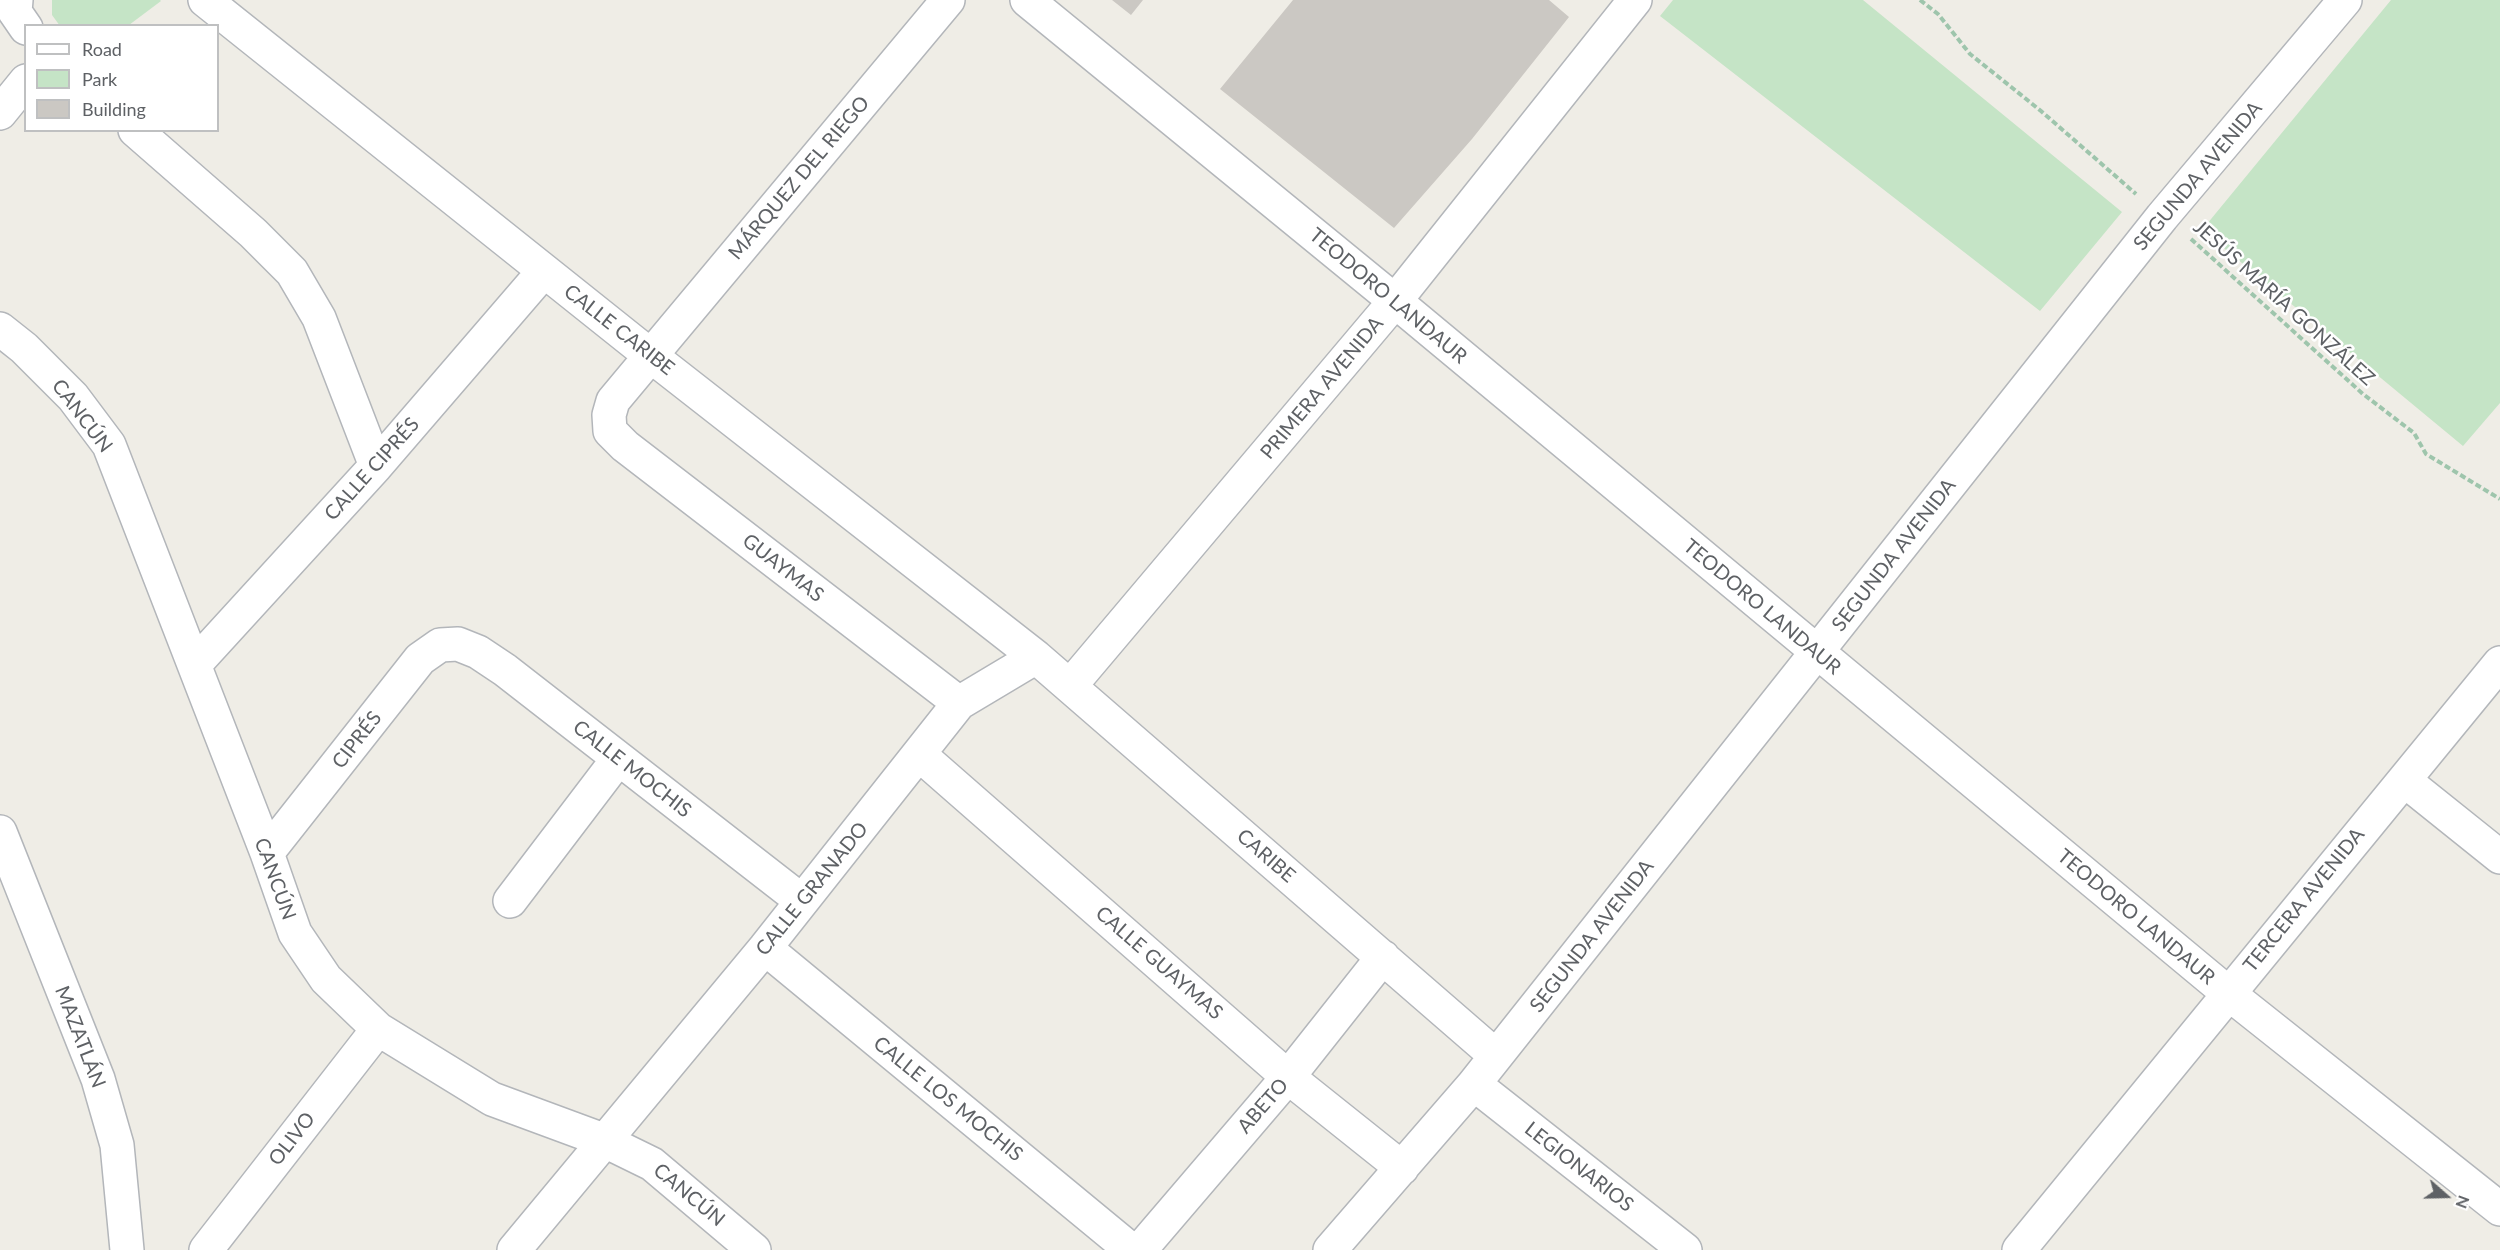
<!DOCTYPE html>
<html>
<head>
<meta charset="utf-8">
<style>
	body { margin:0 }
	#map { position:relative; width:2500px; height:1250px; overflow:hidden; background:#efede6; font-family:Lato,sans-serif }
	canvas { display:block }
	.legend { position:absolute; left:24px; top:24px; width:195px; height:108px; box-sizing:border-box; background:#fff; border:2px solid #bfc0c1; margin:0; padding:8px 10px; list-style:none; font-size:18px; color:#5e6165 }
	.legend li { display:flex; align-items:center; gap:12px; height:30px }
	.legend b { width:30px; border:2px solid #bfc0c1 }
	.north { position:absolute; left:2416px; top:1166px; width:60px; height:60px; -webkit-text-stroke:4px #fff; paint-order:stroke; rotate:110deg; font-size:16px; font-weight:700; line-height:24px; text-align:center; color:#5e6165 }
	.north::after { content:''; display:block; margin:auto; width:21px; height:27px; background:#5e6165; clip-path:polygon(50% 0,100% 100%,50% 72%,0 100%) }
</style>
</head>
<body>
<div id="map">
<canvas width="2500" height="1250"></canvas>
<ul class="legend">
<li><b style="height:8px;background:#fff"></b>Road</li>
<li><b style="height:16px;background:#c5e4c6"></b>Park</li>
<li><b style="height:16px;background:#cbc8c3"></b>Building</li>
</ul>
<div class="north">N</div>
</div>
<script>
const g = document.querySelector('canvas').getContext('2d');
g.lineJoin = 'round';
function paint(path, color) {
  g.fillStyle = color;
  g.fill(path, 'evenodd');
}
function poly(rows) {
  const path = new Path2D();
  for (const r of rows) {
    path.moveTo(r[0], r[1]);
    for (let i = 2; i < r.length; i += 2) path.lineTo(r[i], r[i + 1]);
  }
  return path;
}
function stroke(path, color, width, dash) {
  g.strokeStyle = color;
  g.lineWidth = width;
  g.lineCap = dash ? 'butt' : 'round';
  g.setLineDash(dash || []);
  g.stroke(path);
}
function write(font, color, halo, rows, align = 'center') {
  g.font = font + ' Lato,sans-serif';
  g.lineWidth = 5;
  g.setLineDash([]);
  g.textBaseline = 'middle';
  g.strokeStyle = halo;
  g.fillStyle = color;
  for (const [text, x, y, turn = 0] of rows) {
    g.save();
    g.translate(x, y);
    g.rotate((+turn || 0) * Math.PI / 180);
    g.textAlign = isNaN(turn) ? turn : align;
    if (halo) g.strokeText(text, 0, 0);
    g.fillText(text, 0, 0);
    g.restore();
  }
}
const green = poly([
	[52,0,160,0,161,1,129,25,60,26,52,15],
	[1673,0,1863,0,2122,212,2040,311,1660,16],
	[2391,0,2500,0,2500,403,2463,446,2202,230]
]);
const building = poly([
	[1112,0,1143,0,1131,15],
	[1293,0,1549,0,1569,17,1472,139,1394,228,1220,89]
]);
const path = poly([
	[1920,0,1938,14,1970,54,2041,111,2136,194],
	[2191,239,2363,394,2414,433,2426,454,2500,499]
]);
const minor = poly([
	[16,0,15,12,26,28],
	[205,0,651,356,1036,657,1496,1056],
	[948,0,613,401,609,415,610,431,625,446,959,703],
	[1027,0,1395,301,2228,993,2500,1209],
	[0,113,26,81],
	[135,130,253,233,292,272,319,318,376,466],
	[0,329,24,348,73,397,109,445,267,853,295,933,326,979,378,1029,492,1099,603,1140,652,1164,754,1250],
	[195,664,376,466,544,271],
	[1070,686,1395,301,1635,0],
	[920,755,1288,1077,1402,1168],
	[2404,780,2500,857],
	[0,832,98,1079,117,1145,127,1250],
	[267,853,420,659,440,645,458,644,478,652,505,670,802,901],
	[510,901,618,759],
	[765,948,1131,1250],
	[1474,1084,1685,1250],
	[206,1250,378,1029],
	[514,1250,765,948,959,703,1036,657],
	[1140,1250,1288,1077,1383,957],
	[1330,1250,1474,1084,2162,217,2345,0],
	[2019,1250,2500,663]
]);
const streetNames = [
	["SEGUNDA AVENIDA",2198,176,-50],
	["MÁRQUEZ DEL RIEGO",799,178,-50],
	["TEODORO LANDAUR",1388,296,40],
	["JESÚS MARÍA GONZÁLEZ",2284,303,42],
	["CALLE CARIBE",619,330,38],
	["PRIMERA AVENIDA",1322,388,-50],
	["CANCÚN",82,416,53],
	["CALLE CIPRÉS",372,469,-48],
	["SEGUNDA AVENIDA",1894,555,-52],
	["GUAYMAS",783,568,38],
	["TEODORO LANDAUR",1762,607,40],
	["CIPRÉS",357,740,-52],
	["CALLE MOCHIS",632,769,38],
	["CARIBE",1266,856,41],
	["CANCÚN",275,879,70],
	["CALLE GRANADO",812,889,-51],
	["TERCERA AVENIDA",2304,900,-51],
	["TEODORO LANDAUR",2136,917,40],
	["SEGUNDA AVENIDA",1592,936,-52],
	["CALLE GUAYMAS",1159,963,41],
	["MAZATLÁN",80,1037,69],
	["CALLE LOS MOCHIS",948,1099,39],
	["ABETO",1263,1106,-49],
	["OLIVO",292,1139,-52],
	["LEGIONARIOS",1579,1167,38],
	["CANCÚN",689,1195,40]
];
paint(green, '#c5e4c6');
paint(building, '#cbc8c3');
stroke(minor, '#b3b6ba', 36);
stroke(path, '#9ec5ac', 4, [6, 3]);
stroke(minor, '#fff', 33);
write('20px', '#5e6165', '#fff', streetNames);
</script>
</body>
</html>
